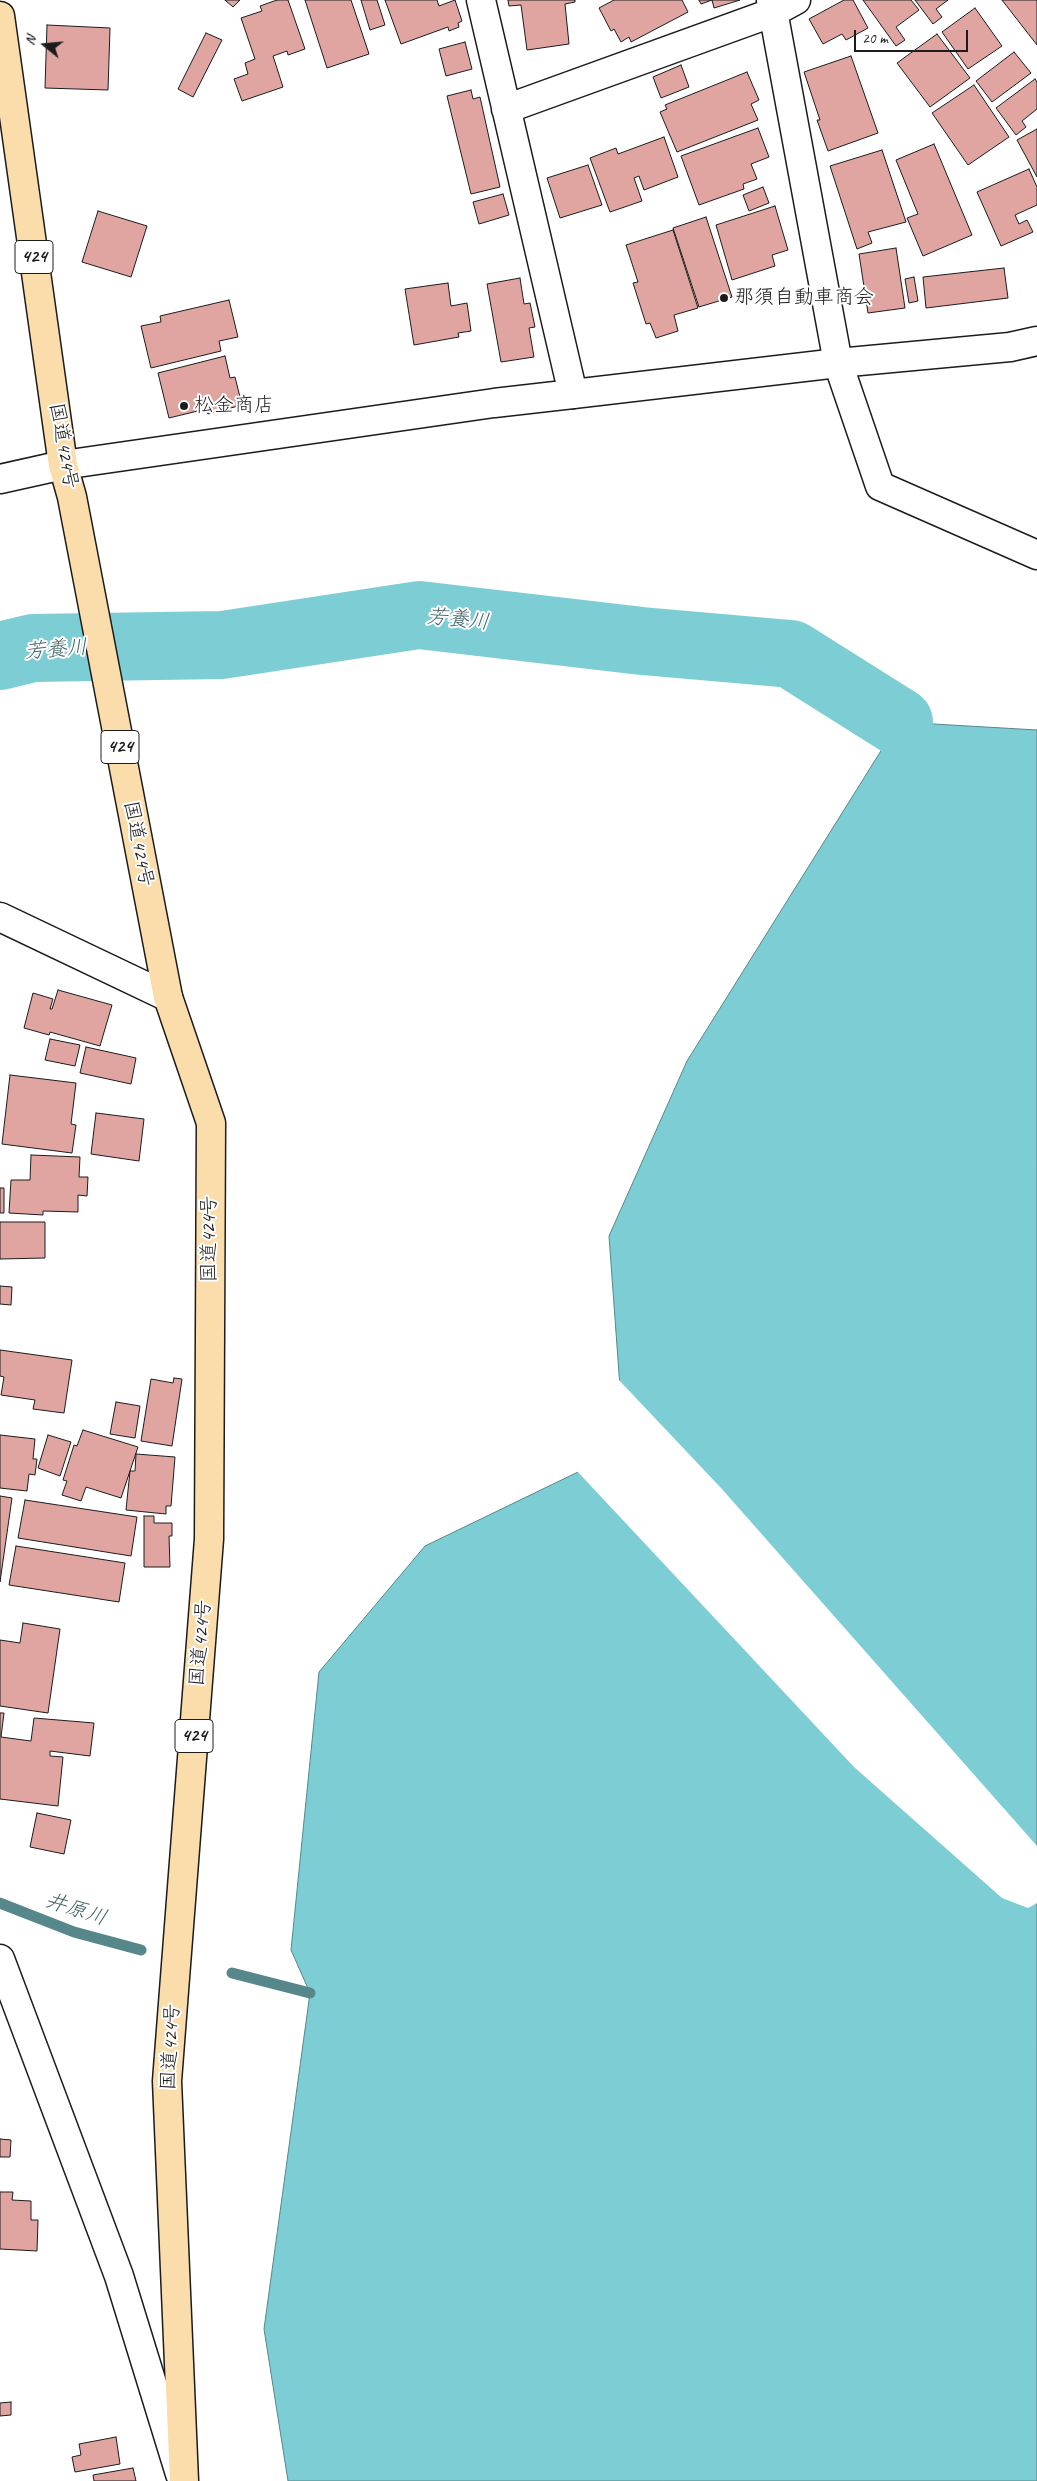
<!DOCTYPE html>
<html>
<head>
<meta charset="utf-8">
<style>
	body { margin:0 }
	#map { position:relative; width:1037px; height:2481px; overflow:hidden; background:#fff; font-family:Caveat,sans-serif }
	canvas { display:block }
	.north { position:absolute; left:20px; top:20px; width:50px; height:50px; -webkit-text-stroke:4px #fff; paint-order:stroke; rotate:287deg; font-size:14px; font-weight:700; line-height:20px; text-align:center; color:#1c1c1c }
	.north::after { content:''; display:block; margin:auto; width:18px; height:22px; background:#1c1c1c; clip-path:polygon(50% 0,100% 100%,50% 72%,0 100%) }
	.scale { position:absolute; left:854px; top:30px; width:114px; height:22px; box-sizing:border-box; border:2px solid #1c1c1c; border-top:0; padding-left:6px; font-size:15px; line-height:18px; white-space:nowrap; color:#1c1c1c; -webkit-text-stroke:4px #fff; paint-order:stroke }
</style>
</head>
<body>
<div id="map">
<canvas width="1037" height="2481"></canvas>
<div class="north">N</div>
<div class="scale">20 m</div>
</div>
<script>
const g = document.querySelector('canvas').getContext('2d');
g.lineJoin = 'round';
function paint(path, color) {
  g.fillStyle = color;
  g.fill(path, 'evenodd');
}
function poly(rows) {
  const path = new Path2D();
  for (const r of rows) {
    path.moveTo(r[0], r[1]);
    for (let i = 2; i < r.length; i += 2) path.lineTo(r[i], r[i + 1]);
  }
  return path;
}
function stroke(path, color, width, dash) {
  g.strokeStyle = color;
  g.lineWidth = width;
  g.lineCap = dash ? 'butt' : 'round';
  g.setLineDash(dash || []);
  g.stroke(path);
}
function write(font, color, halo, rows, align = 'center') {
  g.font = font + ' Caveat,"Klee One",sans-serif';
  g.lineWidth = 4;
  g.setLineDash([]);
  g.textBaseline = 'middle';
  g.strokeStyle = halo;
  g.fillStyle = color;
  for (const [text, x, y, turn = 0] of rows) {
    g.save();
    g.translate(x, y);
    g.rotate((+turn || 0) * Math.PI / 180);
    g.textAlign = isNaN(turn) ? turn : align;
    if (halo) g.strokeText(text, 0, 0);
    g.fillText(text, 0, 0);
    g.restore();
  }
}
const water = poly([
	[899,722,1037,730,1037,2481,288,2481,264,2329,310,1993,291,1950,319,1672,425,1546,578,1472,622,1415,609,1236,687,1061,899,722]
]);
const pier = poly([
	[617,1378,721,1488,1037,1846,1037,1903,1028,1908,1002,1898,854,1767,576,1470,619,1414]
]);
const stream = poly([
	[0,1903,74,1932,141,1950],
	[232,1973,310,1993]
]);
const river = poly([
	[0,656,33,648,222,645,419,615,642,641,791,654,899,722]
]);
const building = poly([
	[225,0,240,0,233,7,225,0],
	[277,0,288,0,305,49,288,55,287,51,273,56,283,87,242,101,234,79,248,74,245,63,255,59,241,18,262,11,260,6,277,0],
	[305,0,351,0,369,54,327,68,305,0],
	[361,0,377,0,385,25,370,30,361,0],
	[385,0,437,0,439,6,455,0,462,21,458,23,459,27,449,31,448,27,401,44,385,0],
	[508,0,575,0,575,2,565,4,569,44,527,50,521,5,509,6,508,0],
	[614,0,682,0,688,12,631,42,629,37,621,42,614,29,611,31,599,8,614,0],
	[699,0,740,0,714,8,712,0,701,4,699,0],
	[844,0,853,0,868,28,846,40,842,34,823,44,809,19,844,0],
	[863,0,911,0,919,10,896,27,905,40,896,46,863,0],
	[915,0,948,0,936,9,942,17,933,24,915,0],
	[1002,0,1037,0,1037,45,1002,0],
	[975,8,1002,46,968,69,942,32,975,8],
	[47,25,110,28,108,90,45,88,47,25],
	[206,33,222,40,193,97,178,89,206,33],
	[937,34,970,78,930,107,897,63,937,34],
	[465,42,472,69,446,76,439,49,465,42],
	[1014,52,1031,73,992,102,976,81,1014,52],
	[851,56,878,133,828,151,817,120,820,120,804,72,851,56],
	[681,65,689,87,661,98,653,77,681,65],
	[747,72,759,100,751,104,758,120,677,152,660,112,667,109,665,105,747,72],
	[1035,79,1037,82,1037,109,1022,121,1026,127,1016,135,996,108,1035,79],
	[974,85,1009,137,968,165,932,113,974,85],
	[471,90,473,99,480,97,500,187,471,194,447,96,471,90],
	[758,128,769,157,751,164,757,179,743,184,744,189,699,205,681,156,758,128],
	[1037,129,1037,177,1017,140,1037,129],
	[664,137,678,177,644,190,639,176,634,178,642,201,610,212,590,158,616,148,618,154,664,137],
	[934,144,972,235,923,256,907,218,918,214,896,160,934,144],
	[882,150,906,222,868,232,872,243,857,249,830,166,882,150],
	[588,165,602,205,560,218,547,178,588,165],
	[1029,169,1037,187,1037,205,1015,215,1019,224,1027,220,1033,232,1001,246,977,192,1029,169],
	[763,187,769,203,749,211,743,195,763,187],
	[503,194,509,215,479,224,473,202,503,194],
	[775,206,788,250,772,255,775,266,732,280,716,225,775,206],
	[98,211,147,226,131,277,82,262,98,211],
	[706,217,732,297,699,307,673,228,706,217],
	[673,230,698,308,674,315,678,331,656,338,650,323,646,324,633,283,638,282,626,245,673,230],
	[896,248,905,308,868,313,859,254,896,248],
	[1004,268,1008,298,926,308,923,277,1004,268],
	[914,277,918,301,909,303,905,279,914,277],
	[520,278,524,304,530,303,535,327,529,328,534,357,501,362,487,284,520,278],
	[448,283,451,306,467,303,471,331,458,333,459,337,414,345,405,289,448,283],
	[229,300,238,337,219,341,221,351,151,368,141,326,161,322,160,316,229,300],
	[225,356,230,378,235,377,242,405,208,414,206,409,169,418,158,373,225,356],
	[58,990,112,1005,100,1046,50,1032,49,1035,24,1028,33,993,53,999,50,1009,52,1009,58,990],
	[50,1039,80,1045,75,1066,45,1060,50,1039],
	[86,1047,136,1058,131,1084,80,1073,86,1047],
	[10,1075,76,1083,71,1124,76,1125,72,1153,2,1144,10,1075],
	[96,1113,144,1119,139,1161,91,1154,96,1113],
	[31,1155,80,1157,79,1177,88,1177,87,1196,78,1195,78,1212,43,1211,43,1215,9,1213,11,1180,30,1180,31,1155],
	[0,1188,4,1188,4,1213,0,1213,0,1188],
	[0,1222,45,1222,45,1258,0,1259,0,1222],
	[0,1286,12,1287,11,1305,0,1304,0,1286],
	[0,1350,72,1360,64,1413,33,1409,35,1400,1,1395,4,1377,0,1376,0,1350],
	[174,1378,182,1379,172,1446,141,1441,151,1379,173,1383,174,1378],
	[116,1402,140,1406,135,1438,110,1434,116,1402],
	[83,1430,138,1447,121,1498,86,1487,81,1501,62,1495,67,1481,63,1480,74,1445,77,1446,83,1430],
	[0,1435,35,1439,33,1459,37,1459,35,1475,29,1474,27,1491,0,1488,0,1435],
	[48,1435,71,1442,60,1476,38,1468,48,1435],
	[136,1454,175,1457,171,1506,166,1506,166,1514,126,1510,130,1471,135,1471,136,1454],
	[0,1496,12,1498,0,1582,0,1496],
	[25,1500,137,1517,131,1556,18,1538,25,1500],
	[144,1516,154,1516,154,1523,172,1523,172,1536,169,1536,170,1567,144,1567,144,1516],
	[16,1546,125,1563,119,1602,9,1585,16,1546],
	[23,1623,60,1629,48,1713,0,1706,0,1640,20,1643,23,1623],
	[0,1713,4,1713,1,1737,31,1741,34,1718,94,1723,90,1756,50,1751,50,1756,63,1757,58,1806,0,1799,0,1713],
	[37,1813,71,1820,64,1854,30,1847,37,1813],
	[0,2139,11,2140,10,2157,0,2157,0,2139],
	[0,2192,13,2192,12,2200,31,2201,31,2220,38,2220,37,2251,0,2249,0,2192],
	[11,2402,11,2415,0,2416,0,2403,11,2402],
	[116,2437,120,2464,75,2472,72,2457,81,2455,79,2444,116,2437],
	[133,2468,136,2481,94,2481,93,2475,133,2468]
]);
const street = poly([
	[771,0,838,363,880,486,1037,555],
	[506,109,774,12,796,0],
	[0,479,63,465,494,403,573,394,481,0],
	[0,917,168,997],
	[0,1959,119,2276,180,2474]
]);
const secondary = poly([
	[573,394,838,363,1010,347,1037,341]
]);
const highway = poly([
	[0,16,63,465,72,497,168,997,211,1123,209,1539,167,2081,184,2481]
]);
const markers = [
	[724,298,5,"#1c1c1c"],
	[184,406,5,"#1c1c1c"]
];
const shields = [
	[34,257,38],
	[120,747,38],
	[194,1736,38]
];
const shieldNames = [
	["424",34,257],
	["424",120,747],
	["424",194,1736]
];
const poiNames = [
	["那須自動車商会",734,298],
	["松金商店",194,406]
];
const streetNames = [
	["国道424号",63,446,80],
	["国道424号",138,844,79],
	["国道424号",210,1239,-90],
	["国道424号",201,1643,-85],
	["国道424号",171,2047,-87]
];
const waterNames = [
	["芳養川",458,620,6],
	["芳養川",56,650,-4],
	["井原川",76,1910,18]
];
paint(water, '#7dced4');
stroke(water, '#56878a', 1);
paint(pier, '#fff');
stroke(stream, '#56878a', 11);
stroke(river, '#7dced4', 68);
paint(building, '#e0a5a1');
stroke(building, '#1c1c1c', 1);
stroke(street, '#1c1c1c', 31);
stroke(secondary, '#1c1c1c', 31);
stroke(highway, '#1c1c1c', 31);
stroke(street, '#fff', 28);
stroke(secondary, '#fff', 28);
stroke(highway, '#fbdcab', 28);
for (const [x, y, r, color] of markers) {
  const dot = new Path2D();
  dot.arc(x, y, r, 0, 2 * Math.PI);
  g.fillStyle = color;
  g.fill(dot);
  stroke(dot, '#fff', 2);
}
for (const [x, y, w] of shields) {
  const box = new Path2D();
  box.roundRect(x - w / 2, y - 16.5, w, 33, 4);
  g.fillStyle = '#fff';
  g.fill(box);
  stroke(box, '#1c1c1c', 1);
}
write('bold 19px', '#1c1c1c', null, shieldNames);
write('20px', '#1c1c1c', '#fff', poiNames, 'left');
write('20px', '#1c1c1c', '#fff', streetNames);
write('italic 21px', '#436366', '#fff', waterNames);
</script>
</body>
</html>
